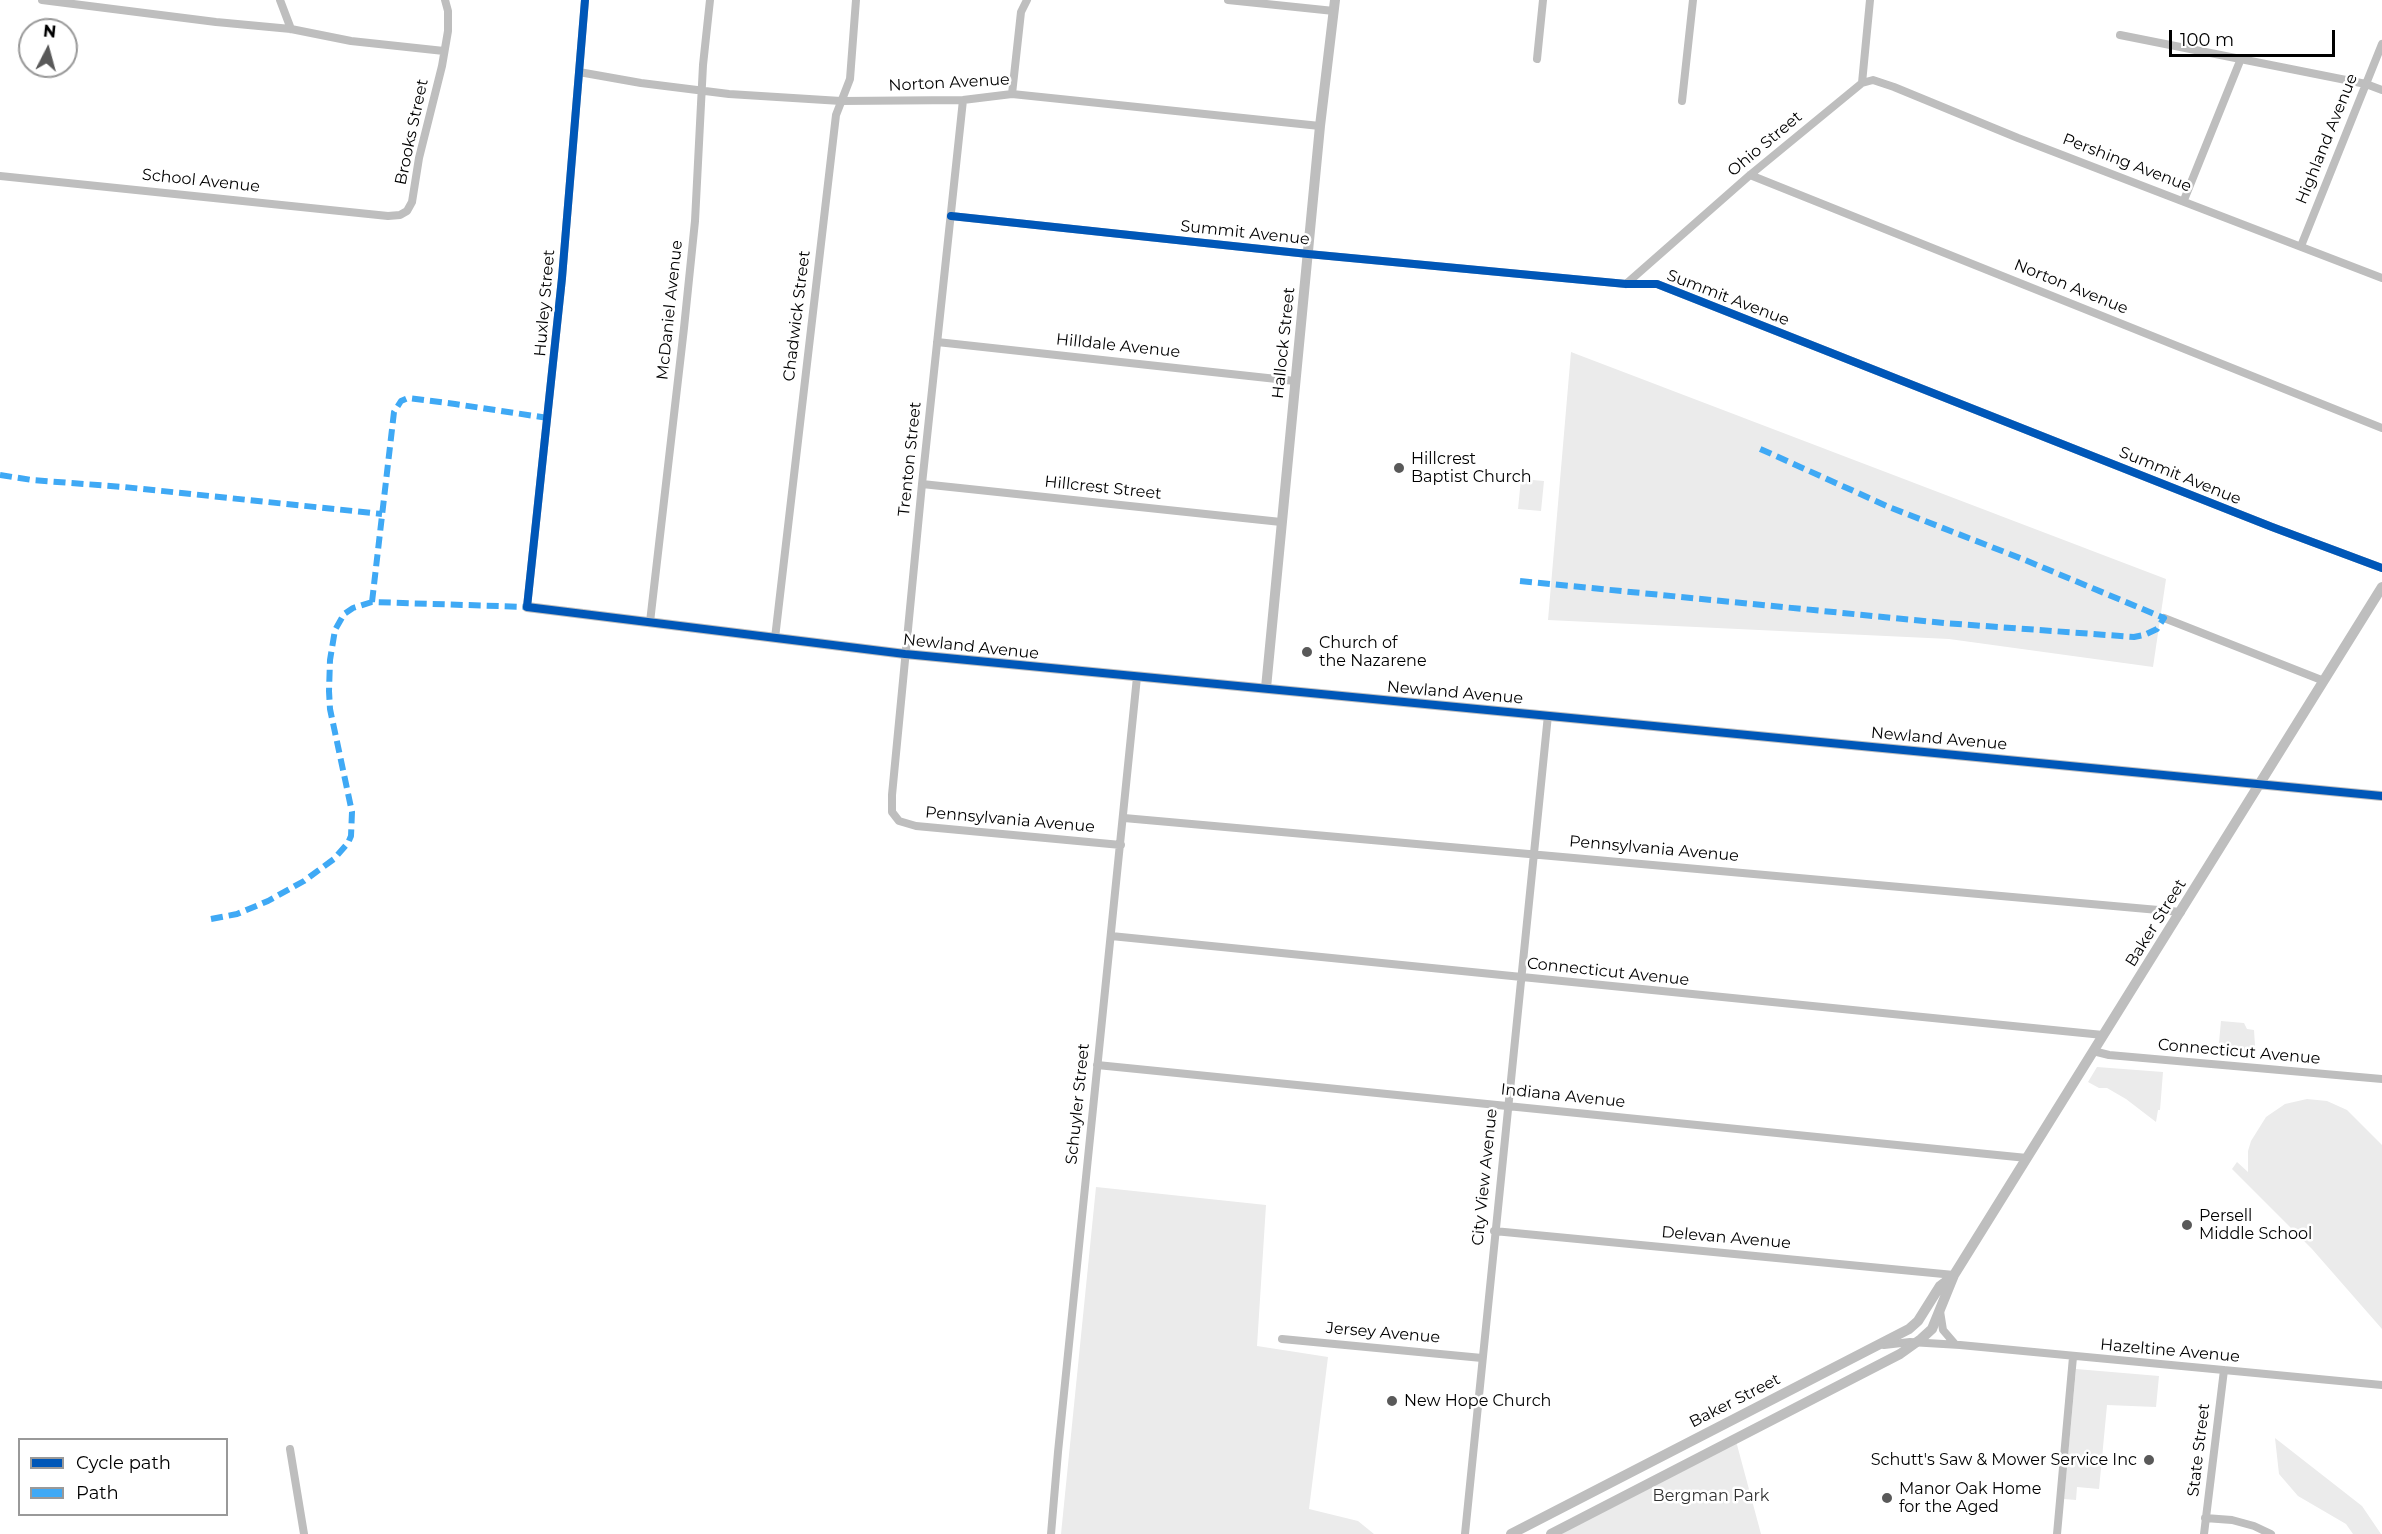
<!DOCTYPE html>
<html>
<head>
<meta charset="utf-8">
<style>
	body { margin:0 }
	#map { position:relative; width:2382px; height:1534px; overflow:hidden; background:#fff; font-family:Montserrat,sans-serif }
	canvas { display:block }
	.legend { position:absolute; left:18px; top:1438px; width:210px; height:78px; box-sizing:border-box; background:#fff; border:2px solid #999; margin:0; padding:8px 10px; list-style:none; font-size:18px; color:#000 }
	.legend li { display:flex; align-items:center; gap:12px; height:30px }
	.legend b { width:30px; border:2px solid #999 }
	.north { position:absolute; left:18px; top:18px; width:60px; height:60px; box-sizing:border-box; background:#fff; border:2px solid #999; border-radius:50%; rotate:6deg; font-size:16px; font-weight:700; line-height:24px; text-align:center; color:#000 }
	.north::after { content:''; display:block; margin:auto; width:21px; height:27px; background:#595959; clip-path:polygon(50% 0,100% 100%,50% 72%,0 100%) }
	.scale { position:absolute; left:2169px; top:30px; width:166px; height:27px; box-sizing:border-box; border:3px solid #000; border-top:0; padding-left:8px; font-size:18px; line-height:21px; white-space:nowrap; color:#000; -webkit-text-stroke:4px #fff; paint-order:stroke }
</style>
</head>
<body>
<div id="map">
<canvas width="2382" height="1534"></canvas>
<ul class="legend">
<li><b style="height:8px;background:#0057b8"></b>Cycle path</li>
<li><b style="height:8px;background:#3fa9f5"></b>Path</li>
</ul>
<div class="north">N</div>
<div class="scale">100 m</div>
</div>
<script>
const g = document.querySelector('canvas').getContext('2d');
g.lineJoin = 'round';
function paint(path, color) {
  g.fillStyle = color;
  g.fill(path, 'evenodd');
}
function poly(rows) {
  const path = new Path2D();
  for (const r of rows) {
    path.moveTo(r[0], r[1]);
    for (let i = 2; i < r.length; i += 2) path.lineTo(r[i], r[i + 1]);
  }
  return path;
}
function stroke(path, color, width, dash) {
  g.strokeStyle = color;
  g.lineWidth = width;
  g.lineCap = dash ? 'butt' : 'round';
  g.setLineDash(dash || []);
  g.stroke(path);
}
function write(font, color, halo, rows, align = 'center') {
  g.font = font + ' Montserrat,sans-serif';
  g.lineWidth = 5;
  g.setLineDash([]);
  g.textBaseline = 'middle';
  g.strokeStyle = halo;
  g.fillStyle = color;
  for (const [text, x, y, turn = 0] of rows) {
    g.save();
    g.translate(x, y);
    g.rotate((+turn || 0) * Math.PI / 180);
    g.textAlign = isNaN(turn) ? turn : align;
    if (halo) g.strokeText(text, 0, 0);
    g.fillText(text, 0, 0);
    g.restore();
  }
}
const green = poly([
	[1571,352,2166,579,2153,667,1949,639,1548,620],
	[1521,479,1544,481,1541,511,1518,509],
	[2221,1021,2244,1023,2247,1029,2254,1030,2255,1046,2250,1046,2249,1055,2218,1053],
	[2097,1067,2163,1072,2160,1110,2158,1110,2156,1122,2126,1099,2107,1088,2099,1088,2088,1082],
	[2307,1099,2327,1101,2347,1110,2382,1145,2382,1329,2312,1249,2232,1169,2237,1162,2248,1172,2248,1151,2251,1141,2266,1117,2285,1104],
	[1096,1187,1266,1205,1257,1346,1328,1357,1309,1509,1358,1521,1374,1534,1061,1534],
	[2076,1369,2159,1376,2156,1407,2107,1405,2099,1489,2077,1487,2076,1500,2064,1499],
	[2275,1438,2362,1506,2381,1534,2353,1534,2346,1524,2298,1496,2279,1474],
	[1736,1441,1761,1534,1557,1534]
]);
const minor = poly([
	[42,0,216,22,291,29,351,41,444,51],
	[280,0,291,29],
	[1228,0,1334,11],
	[2120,35,2366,84,2382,90],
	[1537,59,1543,0],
	[579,72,641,83,729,94,841,101,963,100,1012,94,1320,126],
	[1862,83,1873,80,1894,87,2018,138,2382,278],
	[1012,94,1021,12,1027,0],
	[963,100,922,484,892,795,892,812,899,821,916,826,1121,845],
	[1682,101,1693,0],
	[1750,175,2382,428],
	[0,176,388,216,400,215,407,211,412,202,419,158,442,66,448,31,448,11,445,0],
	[2184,200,2240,61],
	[951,216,1308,254,1626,284,1657,284,2272,527,2382,568],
	[2301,246,2382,44],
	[1626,284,1750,175,1862,83,1870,0],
	[937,342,1295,381],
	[922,484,1281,522],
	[527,607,562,278,585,0],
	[2164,618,2324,681],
	[650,622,684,328,695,221,703,65,710,0],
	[775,638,836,115,850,79,856,0],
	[1124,818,2181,912],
	[1111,936,2103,1035],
	[2093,1051,2109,1055,2382,1079],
	[1097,1065,2027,1158],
	[1494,1231,1954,1275],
	[1940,1311,1943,1330,1955,1344],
	[1282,1339,1482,1358],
	[1884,1345,1910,1342,1960,1345,2382,1385],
	[290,1449,304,1534],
	[2205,1518,2232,1520,2254,1526,2271,1534],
	[1051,1534,1058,1452,1137,677],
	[1465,1534,1548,715],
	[2057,1534,2073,1357],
	[2204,1534,2224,1370]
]);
const tertiary = poly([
	[527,607,905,654,2382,796],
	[1266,688,1320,126,1335,0],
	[1511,1534,1909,1329,1918,1321,1940,1286,1952,1277],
	[1551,1534,1900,1354,1921,1339,1932,1329,1954,1275,2382,587]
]);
const quiet = poly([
	[0,475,32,480,124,487,382,514],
	[1520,581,1944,623,2134,637,2144,635,2157,629,2164,618,2025,560,1889,507,1756,447],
	[372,602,394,412,401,401,408,398,455,404,548,418],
	[211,919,237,914,268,901,304,881,334,859,348,843,351,836,352,812,330,709,329,691,330,660,335,630,344,614,353,608,372,602,527,607]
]);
const cycleway = poly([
	[585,0,562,278,527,607,905,654,2382,796],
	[951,216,1308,254,1626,284,1657,284,2272,527,2382,568]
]);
const markers = [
	[1399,468,6,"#595959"],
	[1307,652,6,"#595959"],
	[2187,1225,6,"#595959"],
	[1392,1401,6,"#595959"],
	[2149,1460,6,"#595959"],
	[1887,1498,6,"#595959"]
];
const streetNames = [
	["Norton Avenue",949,83,-3],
	["Brooks Street",412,132,-78],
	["Highland Avenue",2327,139,-68],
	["Ohio Street",1765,144,-40],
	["Pershing Avenue",2127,163,21],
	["School Avenue",201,181,6],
	["Summit Avenue",1245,233,6],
	["Norton Avenue",2071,287,22],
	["Summit Avenue",1728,298,21],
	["Huxley Street",545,303,-85],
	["McDaniel Avenue",670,310,-84],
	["Chadwick Street",797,316,-83],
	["Hallock Street",1284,343,-84],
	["Hilldale Avenue",1118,346,6],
	["Trenton Street",910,459,-84],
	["Summit Avenue",2180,476,22],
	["Hillcrest Street",1103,488,6],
	["Newland Avenue",971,647,6],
	["Newland Avenue",1455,693,5],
	["Newland Avenue",1939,739,5],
	["Pennsylvania Avenue",1010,820,5],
	["Pennsylvania Avenue",1654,849,5],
	["Baker Street",2156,923,-58],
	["Connecticut Avenue",1608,972,6],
	["Connecticut Avenue",2239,1052,5],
	["Indiana Avenue",1563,1096,6],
	["Schuyler Street",1078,1104,-84],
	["City View Avenue",1485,1177,-84],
	["Delevan Avenue",1726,1238,5],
	["Jersey Avenue",1383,1333,5],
	["Hazeltine Avenue",2170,1351,5],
	["Baker Street",1735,1401,-27],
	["State Street",2199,1450,-83]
];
const poiNames = [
	["Hillcrest",1411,459],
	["Baptist Church",1411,477],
	["Church of",1319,643],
	["the Nazarene",1319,661],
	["Persell",2199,1216],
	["Middle School",2199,1234],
	["New Hope Church",1404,1401],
	["Schutt's Saw & Mower Service Inc",2137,1460,"right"],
	["Manor Oak Home",1899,1489],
	["for the Aged",1899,1507]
];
const parkNames = [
	["Bergman Park",1711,1496]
];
paint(green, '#ebebeb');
stroke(minor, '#bebebe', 8);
stroke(tertiary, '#bebebe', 10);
stroke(quiet, '#3fa9f5', 6, [12, 6]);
stroke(cycleway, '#0057b8', 8);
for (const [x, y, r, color] of markers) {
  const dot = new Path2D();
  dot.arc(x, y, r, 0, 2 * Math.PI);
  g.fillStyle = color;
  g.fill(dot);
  stroke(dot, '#fff', 2);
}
write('16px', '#000', '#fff', streetNames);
write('16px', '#000', '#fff', poiNames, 'left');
write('16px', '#323232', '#fff', parkNames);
</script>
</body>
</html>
